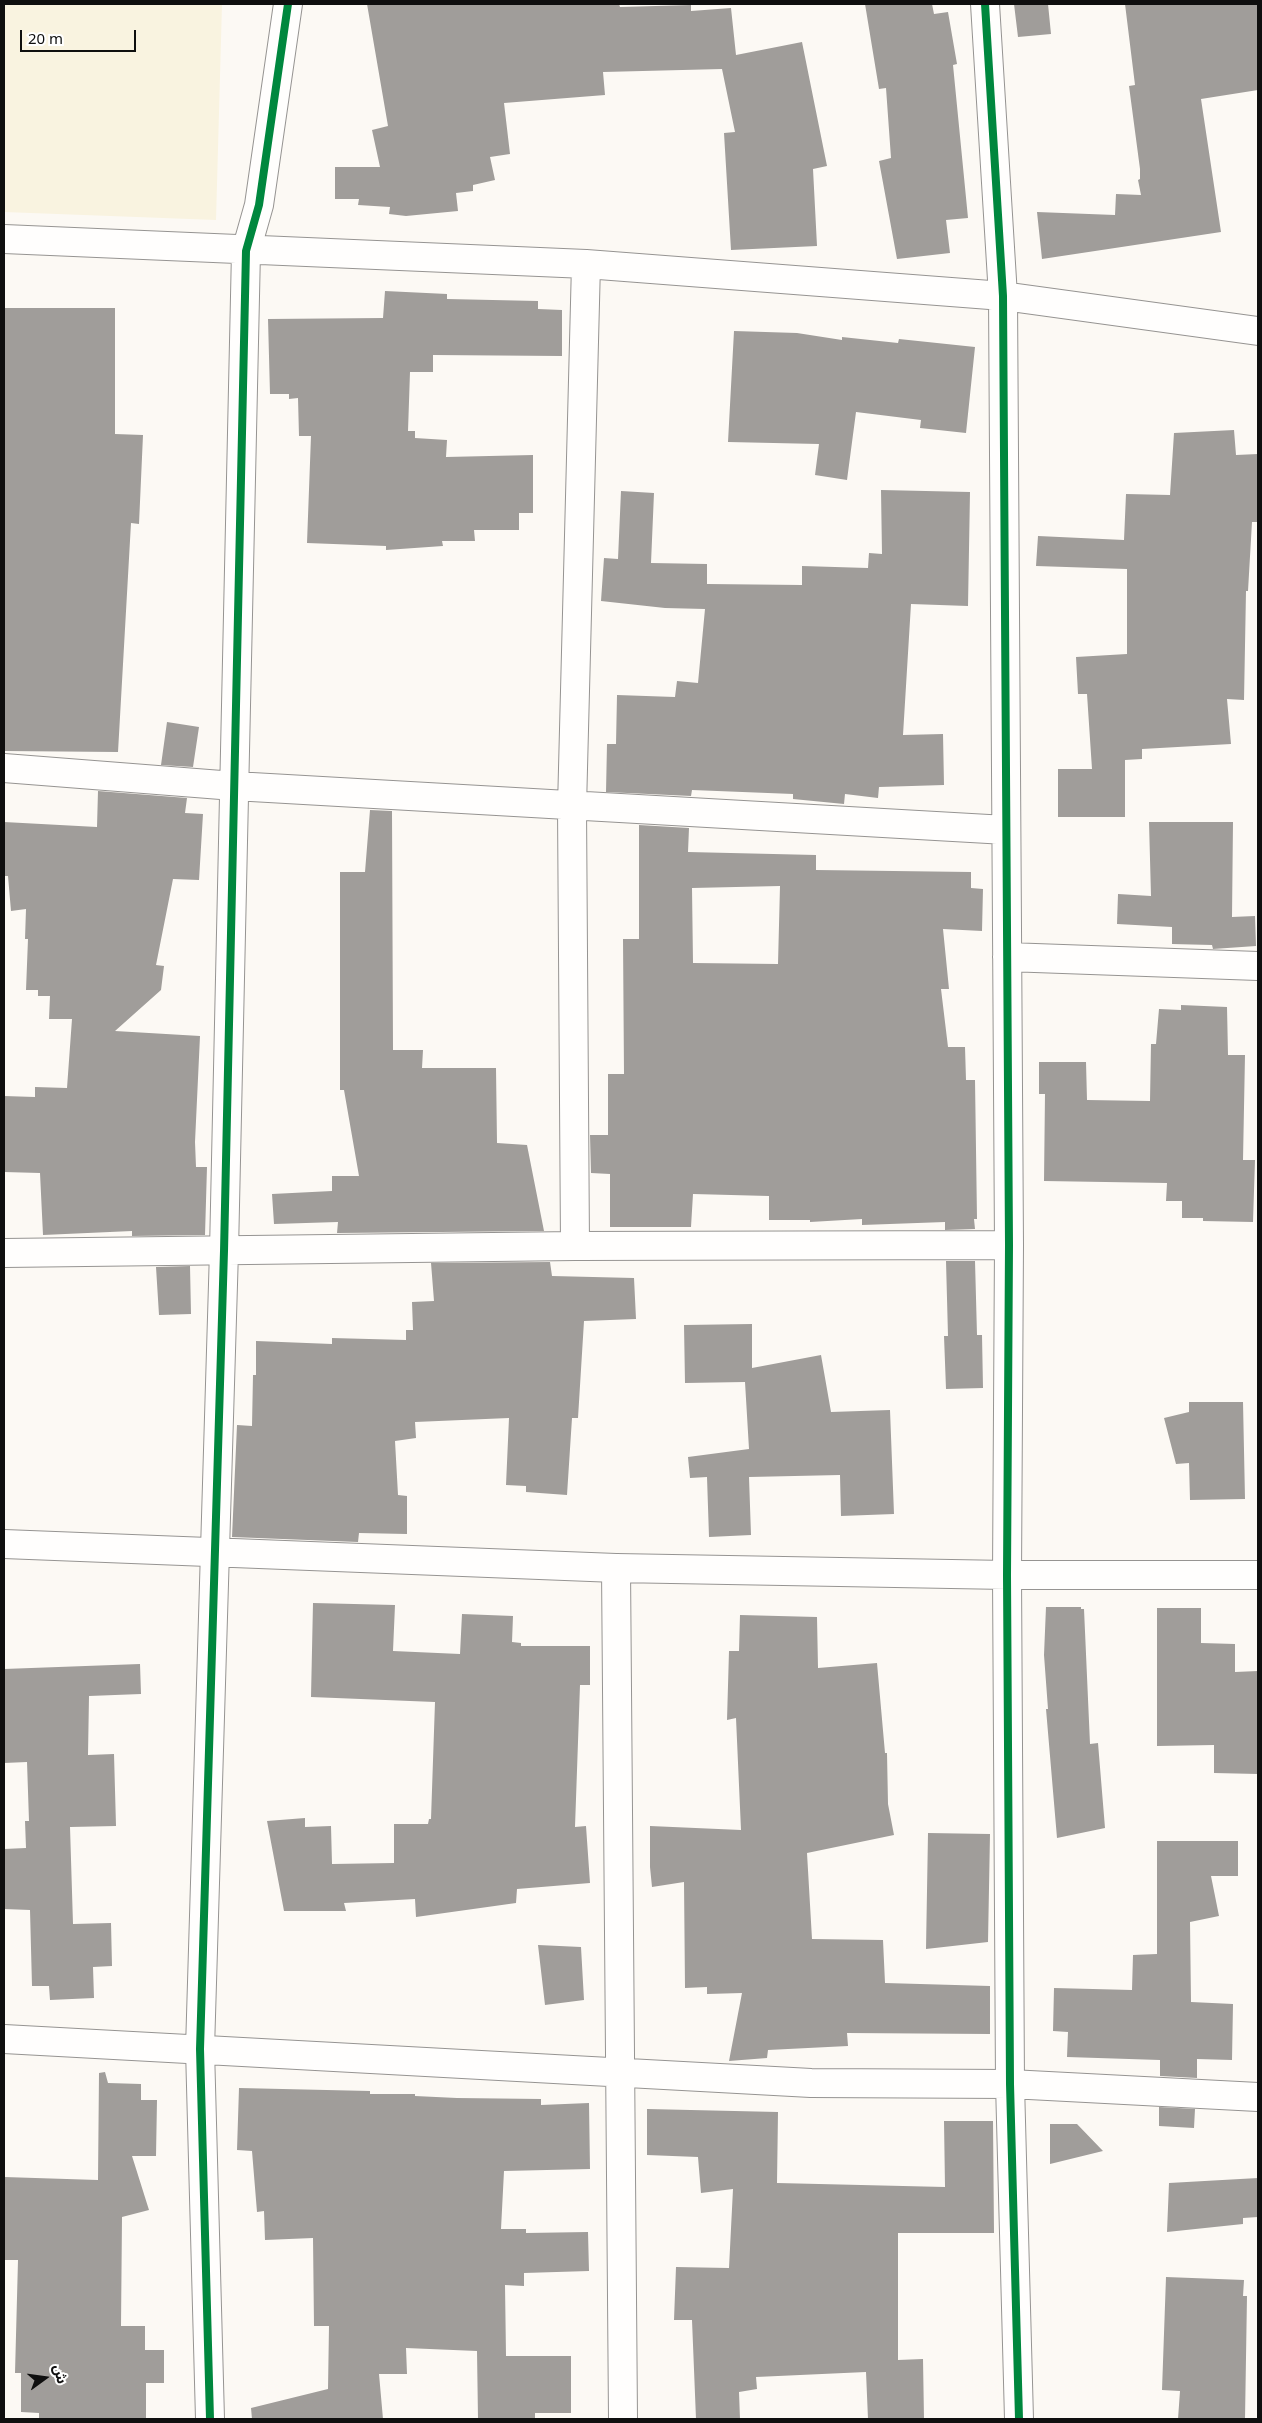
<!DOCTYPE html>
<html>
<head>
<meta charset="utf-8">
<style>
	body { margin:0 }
	#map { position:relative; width:1262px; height:2423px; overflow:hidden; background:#fcf9f4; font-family:Georgia,"Noto Sans Arabic",serif }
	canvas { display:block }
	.frame { position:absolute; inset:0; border:5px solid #0f0f0f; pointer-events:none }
	.north { position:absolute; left:20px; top:2353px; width:50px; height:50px; -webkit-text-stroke:4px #fff; paint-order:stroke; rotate:76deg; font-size:14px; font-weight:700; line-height:20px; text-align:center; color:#0f0f0f }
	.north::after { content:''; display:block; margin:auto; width:18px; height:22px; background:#0f0f0f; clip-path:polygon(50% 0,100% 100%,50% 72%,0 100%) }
	.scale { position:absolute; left:20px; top:30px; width:116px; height:22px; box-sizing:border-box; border:2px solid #0f0f0f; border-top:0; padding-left:6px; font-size:15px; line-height:18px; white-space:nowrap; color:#0f0f0f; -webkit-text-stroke:4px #fff; paint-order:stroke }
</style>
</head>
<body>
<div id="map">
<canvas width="1262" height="2423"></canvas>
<div class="frame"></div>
<div class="north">ش</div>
<div class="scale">20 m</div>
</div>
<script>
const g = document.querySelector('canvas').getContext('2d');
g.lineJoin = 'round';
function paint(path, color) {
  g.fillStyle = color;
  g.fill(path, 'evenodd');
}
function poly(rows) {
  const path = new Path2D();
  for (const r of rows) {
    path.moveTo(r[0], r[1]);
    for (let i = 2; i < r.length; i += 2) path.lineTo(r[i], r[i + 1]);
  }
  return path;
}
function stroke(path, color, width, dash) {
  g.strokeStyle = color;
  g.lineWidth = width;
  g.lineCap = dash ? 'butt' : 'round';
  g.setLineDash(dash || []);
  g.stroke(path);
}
const farmland = poly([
	[4,4,222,4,216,220,4,212]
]);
const building = poly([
	[367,4,619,4,620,7,691,5,691,11,731,8,736,55,802,42,827,166,813,169,817,246,731,250,724,133,735,132,722,69,603,72,605,95,504,103,510,154,490,157,495,180,473,185,473,191,456,193,458,211,406,216,389,214,390,207,358,205,359,199,335,199,335,167,380,167,372,130,388,126],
	[865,4,932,4,934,14,948,12,957,64,953,65,968,218,946,220,950,253,897,259,879,161,891,158,886,88,879,89],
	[1014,4,1048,4,1051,34,1018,37],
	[1125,4,1258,4,1258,90,1201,99,1221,232,1042,259,1037,212,1115,215,1116,194,1141,195,1138,180,1140,179,1140,169,1129,86,1135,85],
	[385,291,447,294,447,299,538,301,538,309,562,310,562,356,433,355,433,372,410,372,408,431,415,431,415,438,447,440,446,457,533,455,533,513,519,513,519,530,474,530,475,541,442,541,443,546,386,550,386,546,307,543,311,436,299,436,298,398,289,399,289,394,270,394,268,319,383,318],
	[4,308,115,308,115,434,143,435,139,524,131,523,118,752,4,751],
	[734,331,797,333,842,340,842,337,898,343,899,339,975,347,966,433,920,428,921,420,856,412,847,480,815,475,819,444,728,442],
	[1234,430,1236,455,1258,454,1258,522,1252,522,1248,591,1246,591,1244,700,1227,699,1231,744,1142,749,1142,759,1125,760,1125,817,1058,817,1058,769,1092,769,1087,694,1078,694,1076,657,1127,654,1127,569,1036,566,1038,536,1124,540,1126,494,1170,495,1174,433],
	[881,490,970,492,968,606,911,604,903,735,943,734,944,785,879,787,878,798,845,794,844,804,793,799,793,794,692,790,691,796,606,792,607,744,616,744,617,695,675,697,677,681,698,683,705,609,665,608,601,601,604,558,618,559,621,491,654,493,651,563,707,564,707,584,802,585,802,566,868,568,869,553,882,554],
	[167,722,199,727,193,767,161,765],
	[98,791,187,798,185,813,203,814,199,880,173,879,156,965,164,966,161,990,115,1031,200,1036,195,1142,196,1167,207,1167,205,1235,132,1236,132,1231,43,1235,40,1173,4,1172,4,1096,35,1097,35,1087,67,1088,72,1019,49,1019,50,996,38,996,38,990,26,990,28,939,25,939,26,909,11,911,8,876,4,876,4,822,97,827],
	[370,810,392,811,393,1050,423,1050,422,1068,496,1068,497,1143,527,1145,544,1231,337,1233,338,1222,274,1224,272,1194,332,1191,332,1176,359,1176,344,1090,340,1090,340,872,365,872],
	[1149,822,1233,822,1232,917,1255,916,1256,946,1213,949,1212,945,1172,944,1172,927,1117,924,1118,894,1151,896],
	[639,825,689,828,688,852,816,855,816,870,971,872,971,888,983,889,982,931,943,929,949,989,941,989,948,1047,965,1047,966,1080,975,1080,977,1219,974,1219,975,1229,945,1230,945,1222,862,1225,862,1219,810,1222,810,1220,769,1220,769,1196,693,1194,691,1227,610,1227,610,1174,591,1173,590,1135,608,1135,608,1074,624,1074,623,939,639,939],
	[780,886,778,964,693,963,692,888],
	[1181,1005,1227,1007,1228,1055,1245,1055,1243,1160,1255,1160,1253,1222,1203,1221,1203,1218,1182,1218,1182,1201,1166,1201,1167,1183,1044,1181,1045,1094,1039,1094,1039,1062,1086,1062,1087,1100,1150,1101,1151,1044,1156,1044,1159,1009,1181,1010],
	[946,1261,975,1261,977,1335,982,1335,983,1388,946,1389,944,1336,948,1336],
	[550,1262,552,1276,634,1278,636,1319,584,1321,578,1418,572,1418,567,1495,526,1492,526,1486,506,1485,509,1418,415,1422,416,1438,395,1441,398,1495,407,1496,407,1534,359,1533,358,1542,232,1537,237,1425,252,1426,253,1375,256,1375,256,1341,332,1344,332,1338,406,1340,406,1330,413,1330,412,1302,434,1301,431,1263],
	[190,1266,191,1314,159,1315,156,1267],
	[752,1324,752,1368,821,1355,831,1412,890,1410,894,1514,841,1516,840,1475,749,1477,751,1535,709,1537,707,1477,690,1478,688,1457,749,1449,745,1382,685,1383,684,1325],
	[1189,1402,1243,1402,1245,1499,1190,1500,1189,1463,1176,1464,1164,1418,1189,1412],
	[313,1603,395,1605,393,1651,460,1654,462,1614,513,1616,512,1642,521,1643,521,1646,590,1646,590,1685,580,1685,575,1827,586,1826,590,1883,517,1889,516,1903,416,1917,415,1899,344,1903,346,1911,284,1911,267,1821,305,1818,305,1827,331,1826,332,1864,394,1863,394,1824,428,1824,429,1819,431,1819,435,1702,311,1697],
	[1046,1607,1081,1607,1081,1609,1084,1609,1090,1744,1098,1743,1105,1828,1057,1838,1046,1709,1048,1709,1044,1655],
	[1157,1608,1201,1608,1201,1643,1235,1644,1235,1672,1258,1671,1258,1774,1214,1773,1214,1745,1157,1746],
	[740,1615,817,1617,818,1668,877,1663,885,1753,887,1753,888,1804,894,1835,807,1853,812,1939,883,1940,885,1983,990,1986,990,2034,847,2033,848,2046,768,2050,767,2058,729,2061,742,1993,707,1994,707,1987,685,1988,684,1882,652,1887,650,1867,650,1826,741,1830,736,1718,727,1720,729,1651,739,1651],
	[140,1664,141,1694,89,1696,88,1755,114,1754,116,1826,70,1827,73,1924,111,1923,112,1966,93,1967,94,1998,50,2000,49,1986,32,1986,30,1910,4,1909,4,1849,26,1848,25,1821,29,1821,27,1762,4,1763,4,1669],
	[928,1833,990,1834,988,1942,926,1949],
	[1157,1841,1238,1841,1238,1876,1211,1876,1219,1916,1190,1922,1191,2002,1233,2004,1232,2060,1197,2059,1197,2078,1160,2076,1160,2060,1067,2057,1068,2032,1053,2031,1054,1988,1132,1990,1133,1955,1157,1954],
	[538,1945,581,1947,584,2000,545,2005],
	[105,2072,108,2083,141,2084,141,2100,157,2100,156,2156,132,2156,149,2210,122,2217,121,2326,145,2326,145,2350,164,2350,164,2383,146,2383,146,2419,39,2419,39,2413,21,2412,21,2373,15,2373,18,2260,4,2260,4,2177,98,2180,99,2073],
	[239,2088,370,2091,370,2094,415,2094,415,2096,457,2098,541,2099,541,2105,589,2103,590,2169,504,2171,501,2229,526,2229,526,2233,588,2232,589,2271,524,2273,524,2286,505,2285,506,2356,571,2356,571,2413,535,2413,535,2419,478,2419,477,2351,406,2348,407,2374,379,2374,383,2419,252,2419,251,2408,328,2389,329,2326,314,2326,313,2238,265,2240,264,2211,257,2212,252,2151,237,2150],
	[1159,2107,1195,2109,1194,2128,1159,2126],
	[647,2109,778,2112,777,2183,945,2187,944,2121,993,2121,994,2233,898,2233,898,2360,923,2359,924,2419,868,2419,866,2372,756,2377,757,2389,739,2392,740,2419,696,2419,692,2320,674,2320,676,2267,729,2268,733,2189,701,2193,698,2157,647,2155],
	[1050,2124,1077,2124,1103,2151,1050,2164],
	[1258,2178,1258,2217,1243,2218,1243,2224,1167,2232,1169,2183],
	[1166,2277,1244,2280,1243,2296,1247,2296,1245,2419,1178,2419,1180,2391,1162,2390]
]);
const street = poly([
	[985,4,1003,296,1009,1245,1007,1575,1010,2084,1019,2419],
	[4,239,586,264,1003,296,1258,331],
	[4,768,234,786,1006,830],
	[1007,957,1258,966],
	[575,1246,572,807,586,264],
	[4,1253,575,1246,1009,1245],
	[4,1544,616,1568,1007,1575,1258,1575],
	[616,1568,623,2419],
	[4,2039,811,2083,1010,2084,1258,2097],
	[210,2419,200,2049,224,1251,246,251,259,205,288,4]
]);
const cycleway = poly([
	[985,4,1003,296,1009,1245,1007,1575,1010,2084,1019,2419],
	[210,2419,200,2049,224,1251,246,251,259,205,288,4]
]);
paint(farmland, '#f9f3e0');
paint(building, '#a09d9a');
stroke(street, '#969492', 30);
stroke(street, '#fffefd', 28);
stroke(cycleway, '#00873e', 8);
</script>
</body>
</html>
